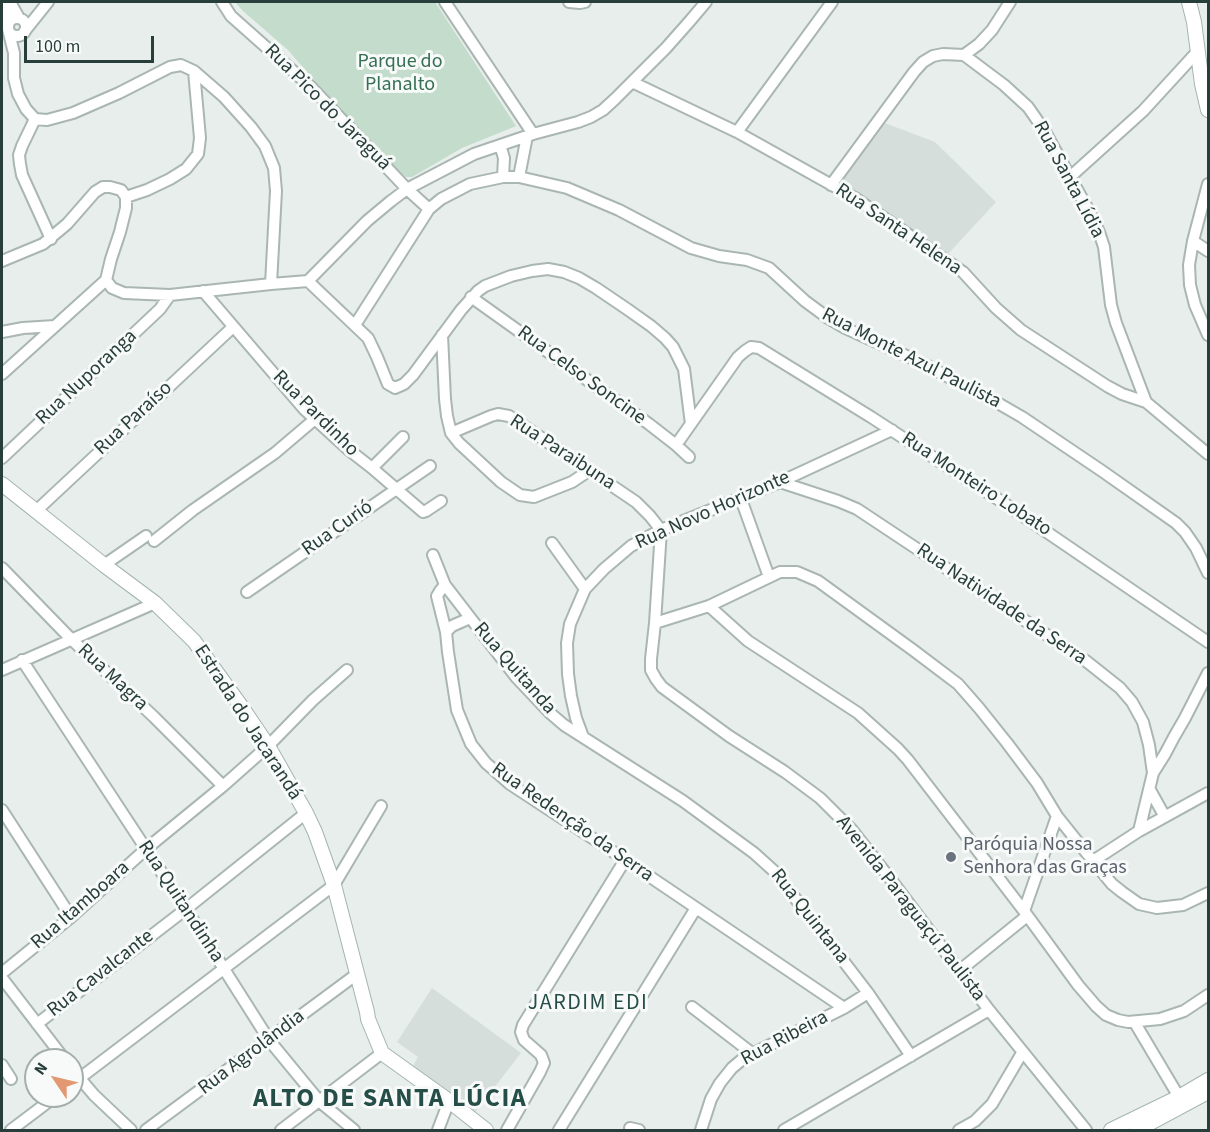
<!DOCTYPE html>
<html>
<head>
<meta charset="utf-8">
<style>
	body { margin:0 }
	#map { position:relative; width:1210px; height:1132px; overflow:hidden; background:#e7eeeb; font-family:"Source Sans 3",sans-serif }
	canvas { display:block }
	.frame { position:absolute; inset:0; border:3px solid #283e3a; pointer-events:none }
	.north { position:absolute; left:24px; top:1048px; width:60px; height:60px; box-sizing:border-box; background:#f7faf9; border:2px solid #a4afad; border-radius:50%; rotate:305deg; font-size:16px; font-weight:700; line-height:24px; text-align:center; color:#283e3a }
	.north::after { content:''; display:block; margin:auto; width:21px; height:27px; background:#e29871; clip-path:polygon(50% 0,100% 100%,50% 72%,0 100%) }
	.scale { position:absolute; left:24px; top:36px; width:130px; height:27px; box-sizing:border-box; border:3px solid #283e3a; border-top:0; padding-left:8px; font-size:18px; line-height:21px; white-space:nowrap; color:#283e3a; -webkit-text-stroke:4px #f7faf9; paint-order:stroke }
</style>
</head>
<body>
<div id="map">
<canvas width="1210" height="1132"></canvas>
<div class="frame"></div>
<div class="north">N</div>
<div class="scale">100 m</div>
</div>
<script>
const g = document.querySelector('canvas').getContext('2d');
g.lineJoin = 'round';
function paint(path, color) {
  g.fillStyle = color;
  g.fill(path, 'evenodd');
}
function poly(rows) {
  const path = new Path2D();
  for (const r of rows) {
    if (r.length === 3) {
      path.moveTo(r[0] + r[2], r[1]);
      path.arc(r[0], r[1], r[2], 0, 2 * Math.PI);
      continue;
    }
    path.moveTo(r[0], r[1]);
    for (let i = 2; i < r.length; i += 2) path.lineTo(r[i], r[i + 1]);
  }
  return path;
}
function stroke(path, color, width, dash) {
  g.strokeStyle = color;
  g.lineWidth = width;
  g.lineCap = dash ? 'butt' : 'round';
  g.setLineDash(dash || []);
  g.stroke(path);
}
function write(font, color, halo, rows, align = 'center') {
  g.font = font + ' "Source Sans 3",sans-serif';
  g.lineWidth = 6;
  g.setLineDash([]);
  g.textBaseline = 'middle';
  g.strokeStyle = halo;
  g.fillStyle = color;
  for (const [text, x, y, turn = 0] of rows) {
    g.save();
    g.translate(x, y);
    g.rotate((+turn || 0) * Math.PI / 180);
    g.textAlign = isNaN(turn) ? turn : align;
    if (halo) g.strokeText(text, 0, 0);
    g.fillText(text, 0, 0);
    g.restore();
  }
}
const built = poly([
	[882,122,935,142,996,202,948,254,843,185,842,177],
	[432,988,521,1053,473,1115,413,1066,418,1057,397,1042]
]);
const green = poly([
	[235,2,435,2,516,126,462,148,412,177,406,177,396,169,352,124,288,50,243,11]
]);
const minor = poly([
	[5,2,8,26],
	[10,2,19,18],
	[222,2,231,16,311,87,407,189,429,209],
	[445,2,533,134],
	[569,2,580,3,585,2],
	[17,27,9],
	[8,29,14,53,14,78,18,94,26,109,35,119],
	[24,32,48,2],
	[964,55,1004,85,1028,107,1044,130,1090,213,1099,232,1104,247,1111,305,1116,323,1146,402],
	[632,82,737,132,855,198,963,272,996,308,1021,330,1107,386,1122,394,1146,402,1208,454],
	[35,119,47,120,73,113,119,93,170,67,181,65,194,71,224,97,251,127,265,146,274,168,276,191,271,284],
	[35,119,22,146,19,155,20,164,22,175,51,239],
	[737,132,832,2],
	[500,145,504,158,503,177],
	[519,177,527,136],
	[1070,177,1143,111,1198,51],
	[1208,184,1193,241,1189,265,1190,285,1195,305,1208,335],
	[831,185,914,72,923,62,933,56,943,54,964,55,979,44,992,30,1010,2],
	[126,197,147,190,170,179,186,169,198,154,200,138,194,71],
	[1193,241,1208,251],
	[2,261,43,244,67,224,95,192,103,187,110,187,121,190,126,197,126,208,120,232,111,259,106,280],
	[106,280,112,288,124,293,170,295,271,284,308,281,367,221,391,201,407,189,474,154,533,134,578,122,591,117,603,110,615,99,666,48,689,22,706,2],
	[308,281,368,338,377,357,388,384,395,388,404,384,413,375,461,310,478,291,485,286,511,276,532,271,548,269,564,272,579,278,596,288,627,309,651,326,665,338,673,347,684,369,691,424],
	[203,291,304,409,349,450,372,468,423,512,426,511,441,501],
	[471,297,649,424,676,445,689,457],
	[355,325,429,209,441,199,470,184,503,177,519,177,567,188,619,210,691,248,719,256,747,260,769,268,805,301,828,318,845,328,922,363,996,402,1022,417,1102,471,1176,523,1185,532,1196,548,1208,573],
	[2,332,23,328,55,326],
	[442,335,445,399,447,416,451,433,459,443,501,482,520,495,534,497,572,482,590,470],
	[2,374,106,280],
	[451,433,491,416,498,414,509,416,636,502,650,516,661,530],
	[676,445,738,357,745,351,751,347,759,348,871,417,1013,509,1208,642],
	[2,458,160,309,170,295],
	[372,468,403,437],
	[780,482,838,501,857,509,1086,661,1120,688,1132,702,1143,722,1149,745,1153,773,1139,831],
	[741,499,769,577],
	[36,511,233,327],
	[661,530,655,623,651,659,651,670,656,679,662,687,729,736,785,772,820,798,852,830,892,881,989,1010,1086,1130],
	[154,541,193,510,275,453,315,419],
	[552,543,585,589],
	[433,555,445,585,440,591,437,596,446,632,448,652,457,710,471,744,486,763,510,784,609,849,844,1008],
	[104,565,146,536],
	[2,568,71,639,154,717,223,786],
	[445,585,516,677,550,713,564,725,683,801,754,853,775,872,868,993,911,1056],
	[247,592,430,466],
	[709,606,748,641,858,713,898,749,908,760,1024,911,1078,985,1096,1006,1106,1015,1118,1020,1128,1022,1160,1019,1184,1011,1208,995],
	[655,623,709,606,780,572,797,572,818,581,913,650,958,684,979,708,1007,743,1037,783,1057,816,1093,861,1112,884,1122,892,1139,904,1157,908,1183,905,1208,893],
	[446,632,452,626,470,618],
	[22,660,146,849,186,909,269,1040,320,1102,354,1130],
	[2,670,155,603],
	[583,737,576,718,571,696,568,674,567,643,570,624,585,589,604,569,631,546,661,530,780,482,892,430],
	[1153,773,1165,754,1174,737,1185,718,1208,673],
	[1150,790,1165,817],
	[2,810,71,917],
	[1093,861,1139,831,1208,793],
	[1024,911,1057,816],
	[959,971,1027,916],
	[2,973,71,917,146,849,223,786,268,746,313,700,347,670],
	[2,978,65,1060],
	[692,1007,753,1054],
	[1135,1023,1179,1097],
	[37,1024,186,909,306,813],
	[2,1065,11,1079],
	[72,1069,94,1095,131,1130],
	[72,1084,334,885,381,806],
	[630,1128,639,1130],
	[11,1130,56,1096],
	[146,1130,357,974],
	[281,1130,382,1053],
	[438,1130,449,1101],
	[507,1130,540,1072,544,1063,541,1055,524,1040,521,1032,523,1025,625,860],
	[559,1130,696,908],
	[701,1130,711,1099,720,1083,732,1068,744,1058,844,1008,868,993],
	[784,1130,989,1010],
	[959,1130,975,1121,992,1104,1022,1053]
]);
const secondary = poly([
	[1189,2,1194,22,1202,84,1208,110],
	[2,484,104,565,155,603,194,641,241,706,268,746,306,813,315,832,334,885,367,1012,368,1019,382,1053,449,1101,486,1130],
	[1111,1130,1179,1097,1208,1080],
	[1137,1130,1208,1092]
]);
const markers = [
	[951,857,6,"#6b7280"]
];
const parkNames = [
	["Parque do",400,63],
	["Planalto",400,86]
];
const streetNames = [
	["Rua Pico do Jaraguá",327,108,45],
	["Rua Santa Lídia",1068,180,62],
	["Rua Santa Helena",898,230,34],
	["Rua Monte Azul Paulista",911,359,27],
	["Rua Celso Soncine",581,376,36],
	["Rua Nuporanga",87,378,-43],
	["Rua Pardinho",315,414,45],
	["Rua Paraíso",134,419,-43],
	["Rua Paraibuna",562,453,33],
	["Rua Monteiro Lobato",976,485,33],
	["Rua Novo Horizonte",713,511,-24],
	["Rua Curió",338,529,-35],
	["Rua Natividade da Serra",1001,605,34],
	["Rua Quitanda",514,669,49],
	["Rua Magra",112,678,43],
	["Estrada do Jacarandá",247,723,57],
	["Rua Redenção da Serra",572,823,35],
	["Rua Quitandinha",180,902,57],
	["Rua Itamboara",81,906,-41],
	["Avenida Paraguaçú Paulista",910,909,52],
	["Rua Quintana",809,917,52],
	["Rua Cavalcante",101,974,-38],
	["Rua Ribeira",785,1039,-28],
	["Rua Agrolândia",252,1053,-37]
];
const worshipNames = [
	["Paróquia Nossa",963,846],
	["Senhora das Graças",963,869]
];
const quarterNames = [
	["JARDIM EDI",588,1004]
];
const districtNames = [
	["ALTO DE SANTA LÚCIA",390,1100]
];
paint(built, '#d5dedb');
paint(green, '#c3dccc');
stroke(minor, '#aab6b2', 14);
stroke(secondary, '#a4b5b1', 16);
stroke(minor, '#fff', 10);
stroke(secondary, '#fff', 14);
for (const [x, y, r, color] of markers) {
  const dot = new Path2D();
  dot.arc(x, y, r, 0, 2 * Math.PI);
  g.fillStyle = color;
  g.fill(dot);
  stroke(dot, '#f7faf9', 2);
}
write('20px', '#367053', '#f7faf9', parkNames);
write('20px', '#283e3a', '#f7faf9', streetNames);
write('20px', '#5b616d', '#f7faf9', worshipNames, 'left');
g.letterSpacing = '1.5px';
write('22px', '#264e48', '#f7faf9', quarterNames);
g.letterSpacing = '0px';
g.letterSpacing = '1.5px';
write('bold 26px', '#264e48', '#f7faf9', districtNames);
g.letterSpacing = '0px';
</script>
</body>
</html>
